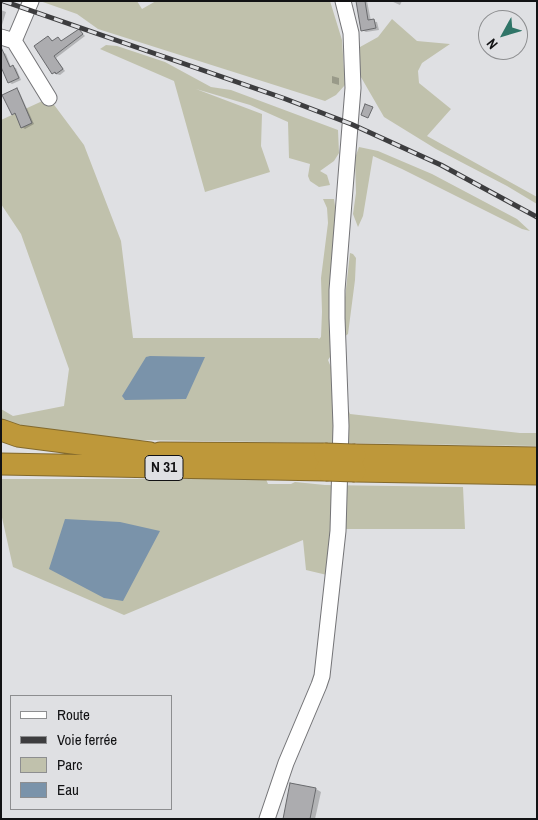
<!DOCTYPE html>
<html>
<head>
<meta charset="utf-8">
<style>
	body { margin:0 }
	#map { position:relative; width:538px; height:820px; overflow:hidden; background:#dfe0e3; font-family:"Archivo Narrow",sans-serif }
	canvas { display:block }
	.frame { position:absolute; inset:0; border:2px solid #121214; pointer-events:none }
	.legend { position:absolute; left:10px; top:695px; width:162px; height:115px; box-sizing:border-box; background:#dfe0e3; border:1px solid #8d8e90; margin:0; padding:6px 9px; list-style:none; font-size:15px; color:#121214 }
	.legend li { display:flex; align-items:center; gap:10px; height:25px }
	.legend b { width:25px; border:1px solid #8d8e90 }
	.north { position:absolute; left:478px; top:10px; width:50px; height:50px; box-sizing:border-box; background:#dfe0e3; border:1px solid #8d8e90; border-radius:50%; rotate:231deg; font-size:14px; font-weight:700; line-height:20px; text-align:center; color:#121214 }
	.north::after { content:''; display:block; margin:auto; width:18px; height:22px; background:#307568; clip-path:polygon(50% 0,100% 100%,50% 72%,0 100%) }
</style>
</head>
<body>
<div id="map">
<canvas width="538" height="820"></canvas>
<div class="frame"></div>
<ul class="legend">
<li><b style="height:6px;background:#fff"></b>Route</li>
<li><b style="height:6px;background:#3d3d3f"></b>Voie ferrée</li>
<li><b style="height:14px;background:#c0c1ac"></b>Parc</li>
<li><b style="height:14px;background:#7a93aa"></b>Eau</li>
</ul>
<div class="north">N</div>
</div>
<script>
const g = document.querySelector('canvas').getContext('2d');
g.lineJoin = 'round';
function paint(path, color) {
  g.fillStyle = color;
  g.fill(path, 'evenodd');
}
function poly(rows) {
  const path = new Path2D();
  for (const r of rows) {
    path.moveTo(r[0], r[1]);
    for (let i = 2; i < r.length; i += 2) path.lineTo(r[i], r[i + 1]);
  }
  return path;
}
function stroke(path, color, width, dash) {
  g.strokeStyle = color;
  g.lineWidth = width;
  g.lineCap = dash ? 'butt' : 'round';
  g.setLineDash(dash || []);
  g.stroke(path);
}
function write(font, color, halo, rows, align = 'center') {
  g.font = font + ' "Archivo Narrow",sans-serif';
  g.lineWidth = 5;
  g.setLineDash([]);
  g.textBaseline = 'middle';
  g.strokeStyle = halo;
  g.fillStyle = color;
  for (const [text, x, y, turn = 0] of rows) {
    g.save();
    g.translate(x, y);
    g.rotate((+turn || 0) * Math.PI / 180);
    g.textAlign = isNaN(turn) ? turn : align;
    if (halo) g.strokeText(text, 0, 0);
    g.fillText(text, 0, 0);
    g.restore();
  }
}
const green = poly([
	[40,1,137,1,142,9,156,1,330,1,342,40,345,85,336,95,325,101,98,29,77,14],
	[392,19,417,41,450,44,422,63,418,71,419,83,451,109,427,136,537,197,537,204,507,186,436,149,384,117,358,72,360,47,378,37],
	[106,45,117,46,165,62,211,87,231,90,338,130,339,153,334,161,320,171,327,175,330,185,319,187,310,181,308,176,310,164,289,158,288,122,250,105,196,89,262,114,261,146,270,172,205,192,174,81,100,49],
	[49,98,84,145,121,241,133,338,318,338,319,339,321,337,322,312,321,278,328,223,327,208,323,199,334,199,337,220,332,354,328,360,350,414,520,433,537,433,537,446,1,438,1,409,13,416,64,406,69,369,21,234,1,204,1,120],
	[359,147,378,151,432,174,517,219,530,231,522,229,402,169,373,156,363,216,358,227,353,214,356,193,355,158],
	[350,253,353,254,356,258,355,280,348,334,344,337,341,333],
	[1,479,266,479,268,484,291,484,295,482,325,485,463,487,465,529,335,529,327,575,306,570,303,540,124,615,13,567,1,513]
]);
const water = poly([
	[150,356,205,357,186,399,125,400,122,396,146,357],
	[65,519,120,522,160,531,123,601,104,598,49,569]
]);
const shadow = poly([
	[357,1,367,1,371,21,377,22,379,30,366,32,362,30],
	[391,1,402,1,400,5],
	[1,10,6,12,2,25,1,25],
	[79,30,85,36,56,58,65,71,60,75,56,74,53,73,49,37,53,41,58,38,62,42],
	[3,52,6,54,11,67,16,68,21,80,12,84,9,82],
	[332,76,339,78,339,85,332,83],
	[16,89,19,91,34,124,25,129,22,127,17,115,13,114],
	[291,784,316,789,321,792,315,819,284,819]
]);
const building = poly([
	[356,1,365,1,368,20,374,19,376,28,361,31,356,1],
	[79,29,83,34,54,56,63,69,56,74,55,72,52,74,34,46,48,36,52,41,58,37,61,41,79,29],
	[1,47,10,67,13,65,19,78,8,83,1,67,1,47],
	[17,88,32,123,21,128,15,113,12,115,2,95,17,88],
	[365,104,373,107,368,118,361,115,365,104],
	[290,783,316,788,310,819,283,819,290,783]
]);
const minor = poly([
	[1,37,14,41,31,1],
	[14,41,49,98],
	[267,819,286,763,319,685,322,676,338,531,341,426,337,318,337,290,353,88,351,33,343,1]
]);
const highway = poly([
	[1,430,18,436,150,453],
	[160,453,325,454],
	[355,455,537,458],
	[1,464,326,470],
	[355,471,537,474]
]);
const rail = poly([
	[3,1,283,98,351,124,441,165,537,217]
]);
const highwayBridge = poly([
	[325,454,355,455],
	[326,470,355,471]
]);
const shields = [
	[164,468,38]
];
const shieldNames = [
	["N 31",164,468]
];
paint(green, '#c0c1ac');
paint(water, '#7a93aa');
paint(shadow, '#0003');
paint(building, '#acacaf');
stroke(building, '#68696c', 1);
stroke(minor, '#747477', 17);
stroke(highway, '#82692d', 23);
stroke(minor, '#fff', 15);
stroke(highway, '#be983a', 21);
stroke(rail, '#3d3d3f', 5);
stroke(rail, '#dfe0e3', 3, [9]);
stroke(highwayBridge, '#82692d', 23, []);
stroke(highwayBridge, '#be983a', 21);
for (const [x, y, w] of shields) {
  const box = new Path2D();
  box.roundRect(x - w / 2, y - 12.5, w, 25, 4);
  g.fillStyle = '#dfe0e3';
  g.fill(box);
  stroke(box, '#121214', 1);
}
write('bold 15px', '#121214', null, shieldNames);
</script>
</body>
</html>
